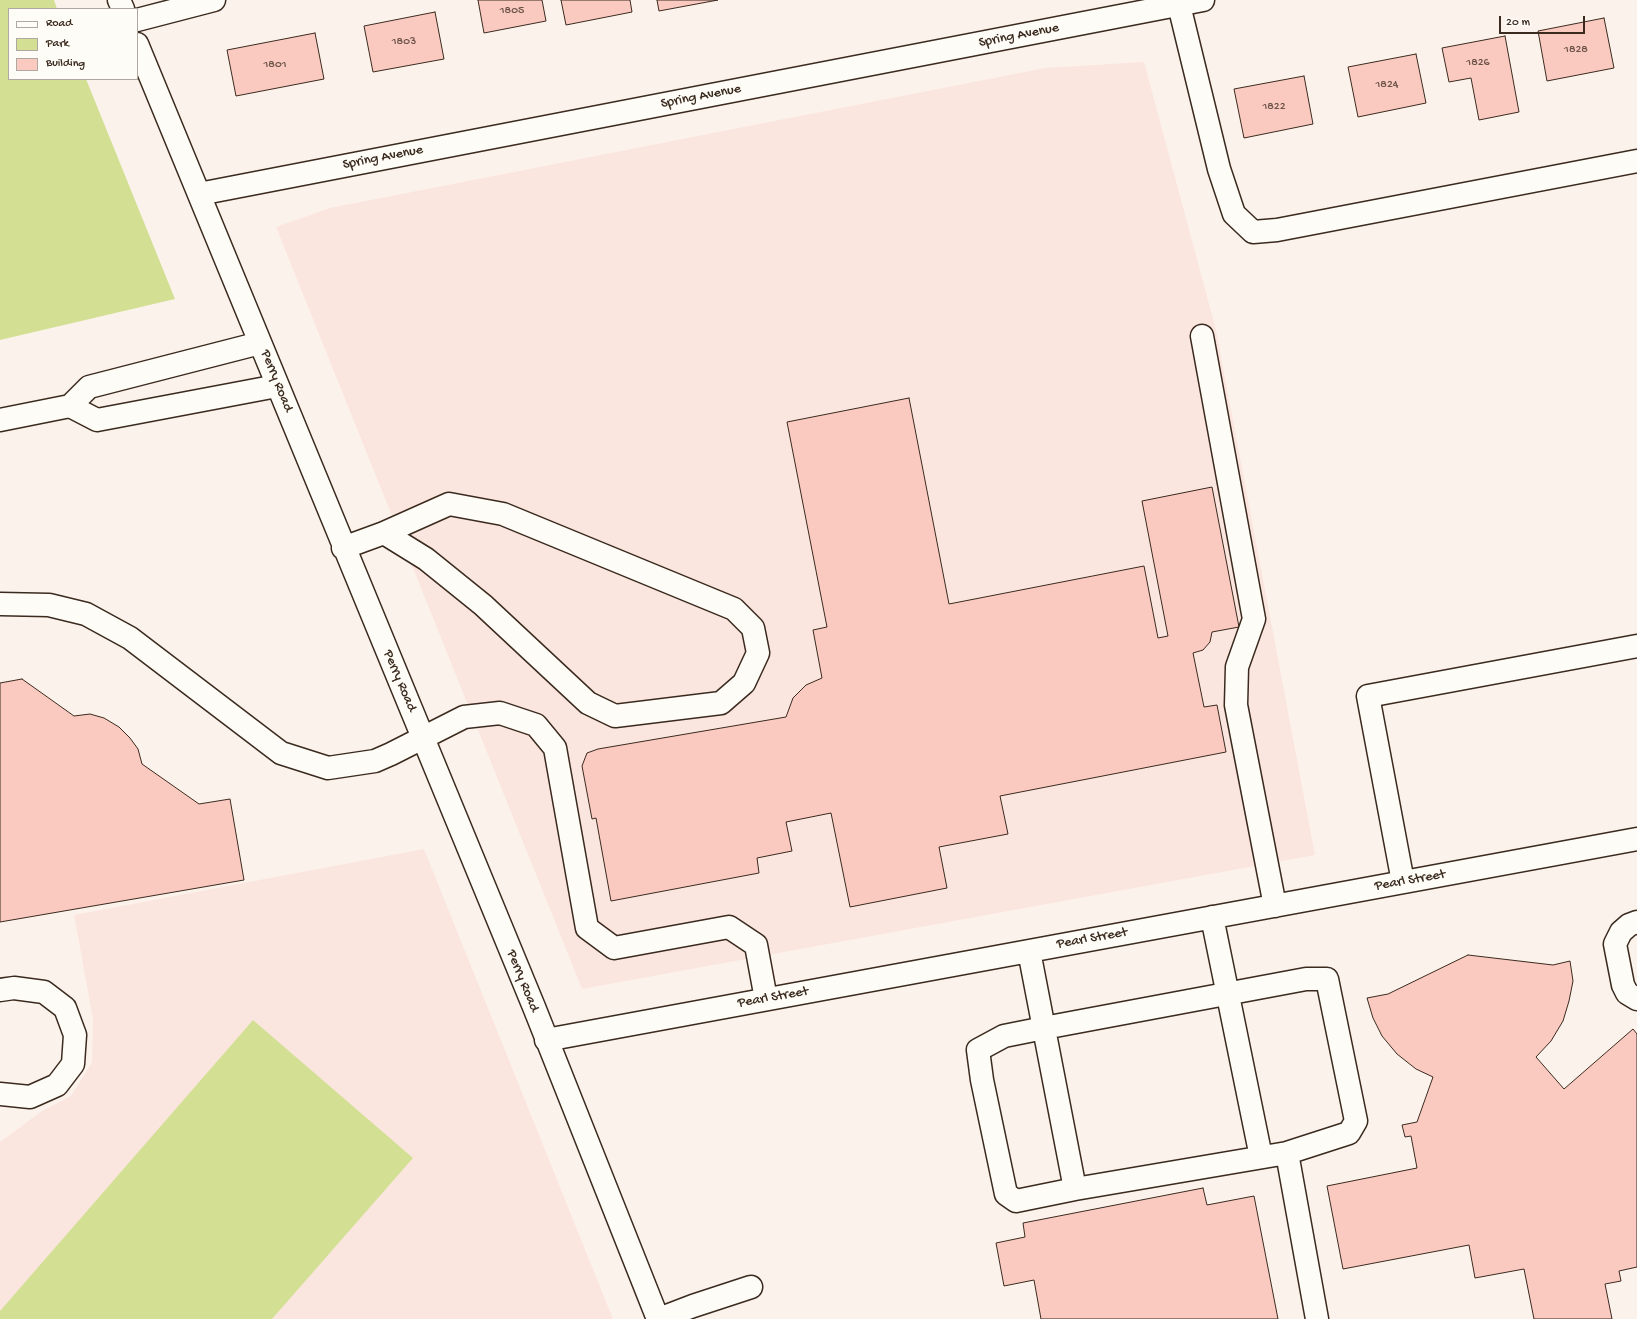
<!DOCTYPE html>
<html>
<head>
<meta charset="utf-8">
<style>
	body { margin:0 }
	#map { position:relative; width:1637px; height:1319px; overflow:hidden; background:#fcf2ec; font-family:"Gochi Hand",sans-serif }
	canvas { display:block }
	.legend { position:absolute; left:8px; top:8px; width:130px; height:72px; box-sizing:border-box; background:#fdfcf7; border:1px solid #afa8a0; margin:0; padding:5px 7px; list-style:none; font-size:12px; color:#3b2a1e }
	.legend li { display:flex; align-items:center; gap:8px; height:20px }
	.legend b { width:20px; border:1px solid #afa8a0 }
	.scale { position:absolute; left:1499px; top:16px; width:86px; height:18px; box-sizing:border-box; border:2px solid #3b2a1e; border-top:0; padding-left:5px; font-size:12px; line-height:14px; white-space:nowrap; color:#3b2a1e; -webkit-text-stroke:3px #fdfcf7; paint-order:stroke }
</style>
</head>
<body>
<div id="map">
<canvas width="1637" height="1319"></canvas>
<ul class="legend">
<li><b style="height:5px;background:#fdfcf7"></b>Road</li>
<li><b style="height:11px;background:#d3e094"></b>Park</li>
<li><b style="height:11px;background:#facac1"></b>Building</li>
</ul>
<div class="scale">20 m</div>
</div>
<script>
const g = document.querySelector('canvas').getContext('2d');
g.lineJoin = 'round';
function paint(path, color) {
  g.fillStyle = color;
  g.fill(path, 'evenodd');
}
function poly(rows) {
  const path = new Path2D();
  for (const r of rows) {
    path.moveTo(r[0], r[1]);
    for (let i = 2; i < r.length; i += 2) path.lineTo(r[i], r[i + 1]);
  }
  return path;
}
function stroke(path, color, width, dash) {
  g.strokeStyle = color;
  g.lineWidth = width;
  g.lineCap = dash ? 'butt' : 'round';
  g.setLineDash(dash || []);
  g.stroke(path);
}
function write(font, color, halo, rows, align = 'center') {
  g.font = font + ' "Gochi Hand",sans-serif';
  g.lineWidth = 3;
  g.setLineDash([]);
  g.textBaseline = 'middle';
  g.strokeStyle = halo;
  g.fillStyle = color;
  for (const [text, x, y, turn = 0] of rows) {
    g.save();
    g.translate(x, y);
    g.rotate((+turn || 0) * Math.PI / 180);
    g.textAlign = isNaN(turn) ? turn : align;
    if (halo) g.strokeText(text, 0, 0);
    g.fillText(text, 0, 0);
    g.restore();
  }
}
const built = poly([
	[1144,62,1216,330,1315,855,582,989,276,227,330,208,1045,68],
	[424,849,613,1319,0,1319,0,1142,42,1111,71,1096,92,1062,93,1019,74,915]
]);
const green = poly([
	[0,0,54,0,57,9,9,9,9,79,86,79,175,299,0,340],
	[253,1020,413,1158,272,1319,0,1319,0,1311]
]);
const building = poly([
	[478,0,542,0,546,21,484,33,478,0],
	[561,0,630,0,632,12,566,25,561,0],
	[657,0,718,0,659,11,657,0],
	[435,12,444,59,373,72,364,26,435,12],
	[1604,18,1614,68,1547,81,1538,31,1604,18],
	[315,33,324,79,236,96,227,50,315,33],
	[1505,36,1519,112,1479,120,1471,78,1449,82,1442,48,1505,36],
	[1416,54,1426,103,1358,117,1348,67,1416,54],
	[1304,76,1313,124,1244,138,1234,89,1304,76],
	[909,398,949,604,1144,566,1158,638,1168,636,1142,501,1212,487,1239,627,1212,632,1210,642,1203,650,1193,653,1204,707,1217,705,1226,752,1000,796,1008,834,939,847,947,888,850,907,831,813,786,822,792,851,757,858,759,873,611,901,596,818,592,819,582,766,587,753,598,749,786,717,793,698,806,685,822,678,813,630,827,627,787,422,909,398],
	[22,679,74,716,90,714,104,718,119,727,130,738,138,749,142,764,199,804,230,799,244,880,0,922,0,683,22,679],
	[1468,955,1553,965,1570,961,1573,981,1569,1001,1563,1021,1551,1041,1536,1057,1564,1089,1633,1029,1637,1034,1637,1267,1619,1271,1621,1281,1605,1284,1612,1319,1534,1319,1524,1269,1475,1278,1469,1245,1343,1269,1327,1186,1417,1168,1411,1136,1405,1137,1402,1125,1417,1122,1433,1077,1416,1069,1397,1054,1382,1036,1373,1018,1367,998,1388,994,1468,955],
	[1203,1188,1207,1205,1254,1196,1278,1319,1041,1319,1034,1280,1004,1286,996,1243,1025,1237,1023,1223,1203,1188]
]);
const minor = poly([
	[119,0,123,9],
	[1179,5,1219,169,1234,214,1253,232,1277,230,1637,161],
	[137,20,214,0],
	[137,44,534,1007,658,1319],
	[199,194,1203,0],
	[1202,336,1254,619,1237,667,1236,705,1275,906],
	[260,343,89,387,70,406,97,420,277,386],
	[0,420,70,406],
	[343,548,384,533,449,504,503,514,734,609,753,628,758,653,744,683,721,703,615,716,588,703,483,605,426,559,384,533],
	[0,604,49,605,86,614,130,638,281,753,328,768,375,761,391,754,464,717,500,713,536,725,555,748,587,928,614,948,729,927,756,945,766,999],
	[1403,882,1368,696,1637,646],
	[1212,917,1261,1157],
	[1637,922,1629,925,1621,932,1615,944,1623,985,1627,993,1637,999],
	[1029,951,1075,1189],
	[0,990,14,988,44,992,65,1008,75,1035,73,1064,57,1085,30,1097,0,1094],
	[546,1040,1637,839],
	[1287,1153,1075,1189,1016,1201,1006,1194,982,1080,978,1050,1004,1036,1044,1028,1306,979,1327,979,1356,1121,1349,1133,1287,1153,1317,1319],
	[659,1319,693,1306,751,1287]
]);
const numberNames = [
	["1805",512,11],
	["1803",404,42],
	["1828",1576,50],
	["1826",1478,63],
	["1801",275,65],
	["1824",1387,85],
	["1822",1274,107]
];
const streetNames = [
	["Spring Avenue",1019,36,-11],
	["Spring Avenue",701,97,-11],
	["Spring Avenue",383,158,-11],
	["Perry Road",276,381,68],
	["Perry Road",399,681,67],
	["Pearl Street",1410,881,-10],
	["Pearl Street",1092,939,-10],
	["Perry Road",522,981,68],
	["Pearl Street",773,998,-10]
];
paint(built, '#fbe6df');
paint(green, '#d3e094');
paint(building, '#facac1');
stroke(building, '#3b2a1e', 1);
stroke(minor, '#3b2a1e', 25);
stroke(minor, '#fdfcf7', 22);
write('12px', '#6b5247', null, numberNames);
write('14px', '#3b2a1e', '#fdfcf7', streetNames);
</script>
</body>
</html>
